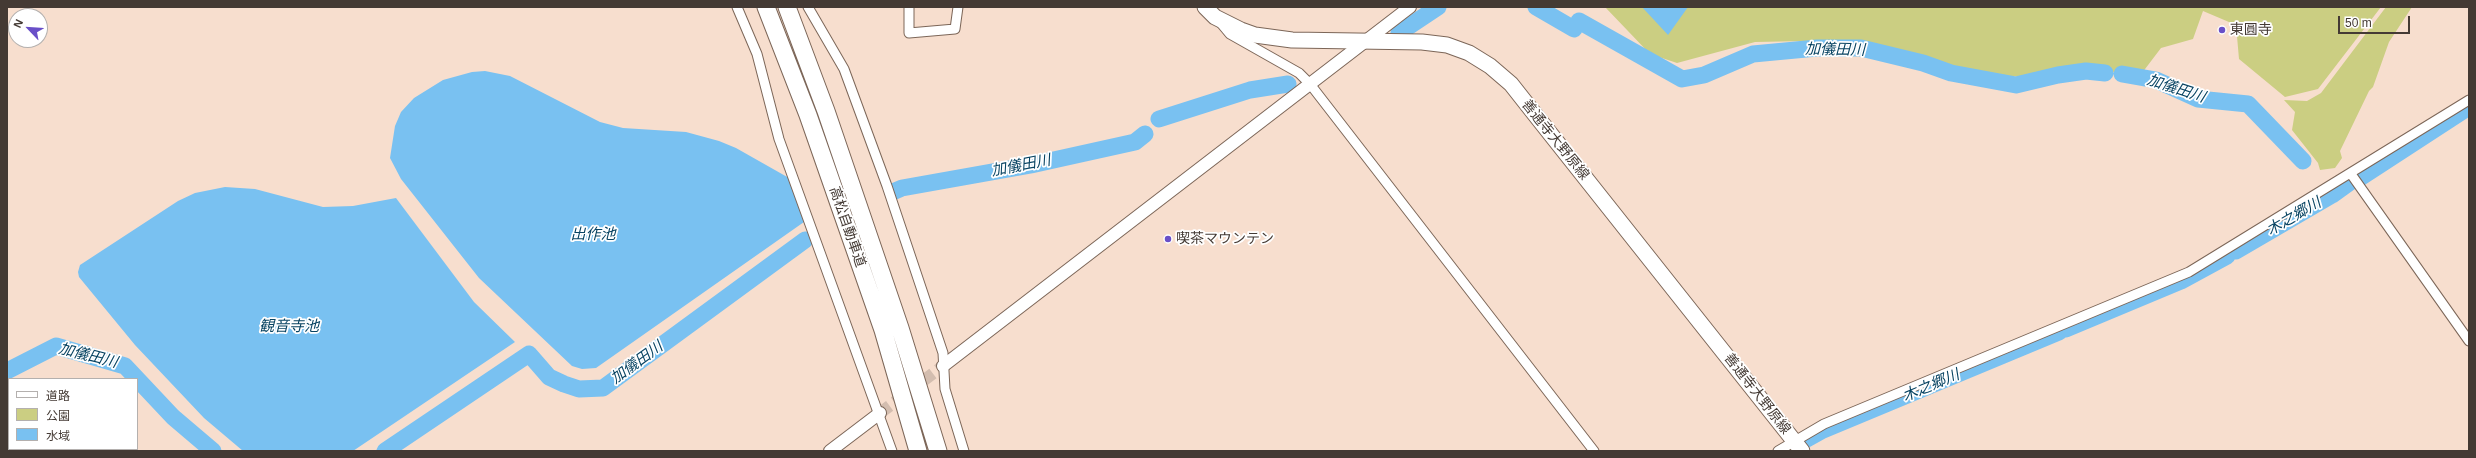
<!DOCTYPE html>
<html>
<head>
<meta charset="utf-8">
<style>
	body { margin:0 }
	#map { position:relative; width:2476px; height:458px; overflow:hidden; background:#f7dece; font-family:Arial,"Noto Sans JP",sans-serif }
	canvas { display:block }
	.frame { position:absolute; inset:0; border:8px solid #443a34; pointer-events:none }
	.legend { position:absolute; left:8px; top:378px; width:130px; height:72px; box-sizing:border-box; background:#fff; border:1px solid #b4b0ae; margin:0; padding:5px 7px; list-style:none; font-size:12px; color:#443a34 }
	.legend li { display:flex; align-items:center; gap:8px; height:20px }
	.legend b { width:20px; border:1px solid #b4b0ae }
	.north { position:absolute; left:8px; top:8px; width:40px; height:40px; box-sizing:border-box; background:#fff; border:1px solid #b4b0ae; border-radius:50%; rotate:295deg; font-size:11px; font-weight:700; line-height:16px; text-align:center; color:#443a34 }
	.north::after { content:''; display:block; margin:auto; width:14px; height:18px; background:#694fc8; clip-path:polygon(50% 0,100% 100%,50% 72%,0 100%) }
	.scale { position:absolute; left:2338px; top:16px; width:72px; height:18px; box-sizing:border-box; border:2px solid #443a34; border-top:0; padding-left:5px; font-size:12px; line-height:14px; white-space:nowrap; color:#443a34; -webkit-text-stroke:3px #fff; paint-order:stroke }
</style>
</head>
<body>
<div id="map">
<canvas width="2476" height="458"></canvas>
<div class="frame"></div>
<ul class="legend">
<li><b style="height:5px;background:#fff"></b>道路</li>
<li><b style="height:11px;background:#cbce82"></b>公園</li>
<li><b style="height:11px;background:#79c1f1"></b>水域</li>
</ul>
<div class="north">N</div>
<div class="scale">50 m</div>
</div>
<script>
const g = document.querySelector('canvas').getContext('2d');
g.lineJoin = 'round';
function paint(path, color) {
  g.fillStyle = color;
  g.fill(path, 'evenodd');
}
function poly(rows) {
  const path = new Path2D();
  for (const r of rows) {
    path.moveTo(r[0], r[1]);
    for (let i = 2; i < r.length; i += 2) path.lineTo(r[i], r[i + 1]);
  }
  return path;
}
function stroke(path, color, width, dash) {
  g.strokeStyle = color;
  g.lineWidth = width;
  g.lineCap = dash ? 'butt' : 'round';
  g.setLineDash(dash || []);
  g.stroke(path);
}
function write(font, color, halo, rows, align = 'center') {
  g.font = font + ' Arial,"Noto Sans JP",sans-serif';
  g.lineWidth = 3.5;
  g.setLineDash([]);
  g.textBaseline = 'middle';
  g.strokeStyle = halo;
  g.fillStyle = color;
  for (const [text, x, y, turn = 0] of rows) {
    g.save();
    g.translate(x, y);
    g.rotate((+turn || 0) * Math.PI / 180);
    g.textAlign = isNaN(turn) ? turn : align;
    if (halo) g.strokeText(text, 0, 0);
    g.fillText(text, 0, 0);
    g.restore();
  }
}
const green = poly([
	[1605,7,2381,7,2318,89,2285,97,2239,59,2236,25,2203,11,2193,39,2161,48,2142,73,2065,70,2023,77,1974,73,1857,40,1755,42,1677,63,1650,54],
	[2386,7,2412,7,2389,42,2373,87,2369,91,2340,151,2342,158,2335,168,2320,170,2318,163,2292,130,2295,112,2284,100,2307,101,2321,93]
]);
const water = poly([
	[1642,7,1688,7,1668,35],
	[485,71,510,76,600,122,623,128,686,132,719,141,736,148,789,178,804,222,596,368,582,369,572,366,479,278,401,179,390,158,395,126,401,112,414,98,443,80,472,72],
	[225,187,255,189,323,207,353,206,396,198,474,302,515,342,353,451,243,451,204,418,135,345,79,277,78,272,80,265,178,201,195,193]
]);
const river = poly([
	[1536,7,1574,29],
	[1579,21,1682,79,1704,75,1753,54,1817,48,1861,48,1923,63,1951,73,2016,85,2058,75,2086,71,2105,73],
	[1399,33,1438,7],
	[2122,74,2156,80,2198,99,2248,104,2303,161],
	[1159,119,1250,90,1288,84],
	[2360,178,2469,107],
	[895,191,902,188,1031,165,1135,142,1145,134],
	[2236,251,2332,195,2350,182],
	[2066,329,2181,281,2227,256],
	[7,371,56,346,125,366,173,417,213,451],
	[1803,441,1821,431,2059,332],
	[385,451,529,354,549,377,564,384,579,389,603,388,805,240]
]);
const tertiaryTunnel = poly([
	[880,413,943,366]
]);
const minor = poly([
	[737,7,757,54,779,139,892,451],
	[808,7,844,69,887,186,943,353,945,389,964,451],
	[909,7,909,33,955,29,958,7],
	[1220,22,1230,34,1299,73,1310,84,1594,451],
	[2351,174,2469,341],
	[1778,451,1824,424,2189,272,2469,100]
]);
const tertiary = poly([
	[943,366,1410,7],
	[830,451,880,413]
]);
const primary = poly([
	[1205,7,1215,17,1241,30,1255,35,1292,40,1422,42,1447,45,1469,53,1490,66,1511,84,1537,117,1802,451]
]);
const motorway = poly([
	[766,7,808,115,883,330,918,451],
	[787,7,826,111,900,328,938,451]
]);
const markers = [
	[2222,30,4,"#694fc8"],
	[1168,239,4,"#694fc8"]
];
const poiNames = [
	["東圓寺",2230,30],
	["喫茶マウンテン",1176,239]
];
const streetNames = [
	["善通寺大野原線",1555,140,51],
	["高松自動車道",847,227,71],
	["善通寺大野原線",1757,394,52]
];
const waterNames = [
	["加儀田川",1835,50,1],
	["加儀田川",2176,89,18],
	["加儀田川",1021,166,-11],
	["木之郷川",2294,217,-30],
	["出作池",593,235],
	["観音寺池",289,327],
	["加儀田川",88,356,14],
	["加儀田川",637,363,-36],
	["木之郷川",1931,386,-23]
];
paint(green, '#cbce82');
paint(water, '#79c1f1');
stroke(river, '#79c1f1', 17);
stroke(tertiaryTunnel, '#d3bdaf', 12, [12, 6]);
stroke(minor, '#7c6658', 11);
stroke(tertiary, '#7c6658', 14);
stroke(primary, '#7c6658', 17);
stroke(motorway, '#7c6658', 19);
stroke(minor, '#fff', 9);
stroke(tertiary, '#fff', 12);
stroke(primary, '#fff', 15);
stroke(motorway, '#fff', 17);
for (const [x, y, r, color] of markers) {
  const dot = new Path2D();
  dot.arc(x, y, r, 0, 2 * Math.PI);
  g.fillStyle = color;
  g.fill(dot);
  stroke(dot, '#fff', 1.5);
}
write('14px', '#443a34', '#fff', poiNames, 'left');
write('14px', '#443a34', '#fff', streetNames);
write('italic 15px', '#074362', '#fff', waterNames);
</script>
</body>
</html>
